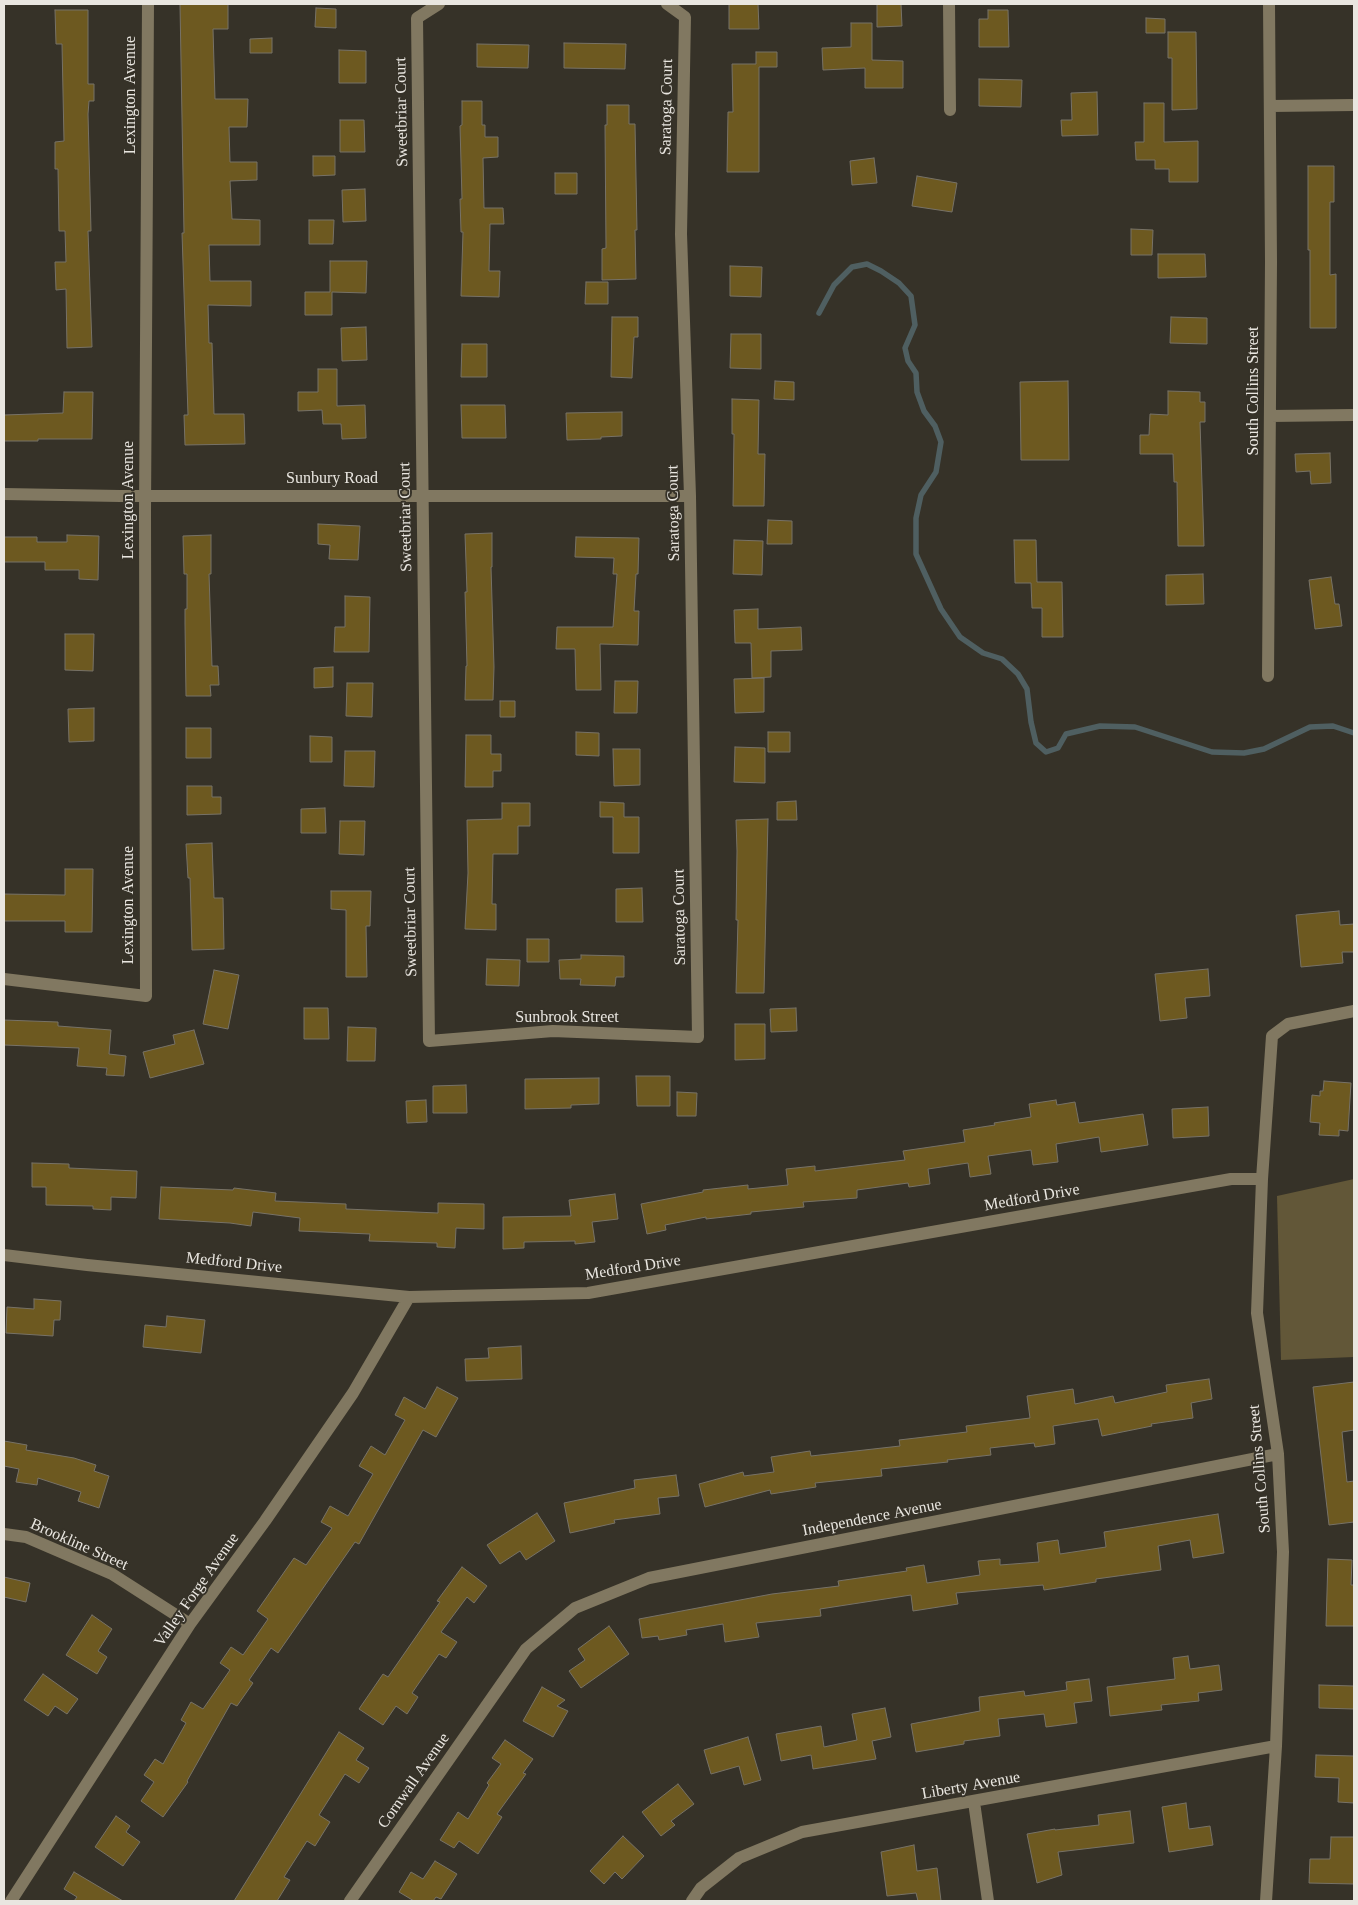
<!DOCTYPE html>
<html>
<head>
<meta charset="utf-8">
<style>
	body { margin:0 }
	#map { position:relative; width:1358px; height:1905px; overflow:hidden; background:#363228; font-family:Georgia,serif }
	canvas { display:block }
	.frame { position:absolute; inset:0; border:5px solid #e9e6e0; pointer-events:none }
</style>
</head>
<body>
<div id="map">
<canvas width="1358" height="1905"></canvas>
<div class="frame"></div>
</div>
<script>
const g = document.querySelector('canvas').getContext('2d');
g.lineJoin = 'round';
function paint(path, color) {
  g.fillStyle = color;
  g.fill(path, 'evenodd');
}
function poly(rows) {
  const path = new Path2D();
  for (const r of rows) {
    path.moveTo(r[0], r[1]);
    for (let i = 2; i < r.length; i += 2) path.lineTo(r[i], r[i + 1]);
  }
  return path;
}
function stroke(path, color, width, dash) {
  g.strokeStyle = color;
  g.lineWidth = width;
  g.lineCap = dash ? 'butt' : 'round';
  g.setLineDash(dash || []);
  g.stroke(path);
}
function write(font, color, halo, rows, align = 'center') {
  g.font = font + ' Georgia,serif';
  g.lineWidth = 4;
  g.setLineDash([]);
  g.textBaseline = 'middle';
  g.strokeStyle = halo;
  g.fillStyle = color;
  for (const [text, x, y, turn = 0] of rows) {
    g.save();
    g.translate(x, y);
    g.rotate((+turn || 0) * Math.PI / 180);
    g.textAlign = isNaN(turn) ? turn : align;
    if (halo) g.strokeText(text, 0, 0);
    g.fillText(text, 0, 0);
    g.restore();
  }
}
const green = poly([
	[1354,1179,1354,1357,1281,1360,1277,1196]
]);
const stream = poly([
	[819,313,834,285,852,267,867,264,881,271,899,283,911,296,915,325,905,348,908,361,916,373,917,392,924,411,935,426,941,442,936,472,921,495,916,518,916,554,941,609,960,637,983,653,1002,659,1018,674,1027,689,1031,722,1036,743,1046,752,1058,748,1066,734,1100,726,1135,727,1212,752,1244,753,1264,749,1310,727,1333,726,1354,733]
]);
const building = poly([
	[180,4,228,4,228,29,213,29,215,99,248,99,247,127,229,127,230,162,257,162,257,180,230,181,232,219,260,220,260,245,209,245,210,281,251,281,251,306,208,305,209,343,212,343,214,414,244,414,245,444,185,445,184,415,188,415,182,233,184,233,180,4],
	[729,4,758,4,759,29,729,29,729,4],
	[877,4,901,4,902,26,877,27,877,4],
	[316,8,336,9,336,28,315,27,316,8],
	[55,10,88,10,88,84,94,84,94,101,89,101,88,114,91,231,88,231,92,347,67,348,66,289,56,290,55,262,66,262,65,231,59,231,58,169,55,169,55,142,64,141,62,44,56,44,55,10],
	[988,10,1008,10,1009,47,979,47,979,19,988,19,988,10],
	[1146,18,1165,19,1165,33,1146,33,1146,18],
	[851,23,872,23,872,60,903,61,903,88,865,88,865,68,823,70,822,48,851,47,851,23],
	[1168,32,1196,32,1197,109,1172,110,1172,58,1168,58,1168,32],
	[272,38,272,53,250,53,250,39,272,38],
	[564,43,626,44,625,69,564,68,564,43],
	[477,44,529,45,528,68,477,67,477,44],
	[339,50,366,51,366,83,339,83,339,50],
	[756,52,777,52,777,67,759,67,759,172,727,172,728,112,733,112,732,64,756,64,756,52],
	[979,79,1022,80,1021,107,979,106,979,79],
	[1097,92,1098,135,1062,136,1061,120,1072,120,1071,93,1097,92],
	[462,101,482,101,482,125,485,125,485,137,498,137,498,157,483,158,484,208,503,208,504,224,490,224,489,271,500,271,499,297,461,296,463,232,461,232,460,199,462,199,460,126,462,125,462,101],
	[1144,103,1164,103,1164,142,1198,141,1198,182,1169,182,1169,169,1155,169,1155,160,1136,160,1135,142,1144,142,1144,103],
	[607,105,629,105,629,124,635,124,637,230,635,230,636,279,602,280,602,249,606,248,605,125,607,125,607,105],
	[340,120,364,120,365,152,340,152,340,120],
	[313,156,335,156,335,175,313,176,313,156],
	[874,158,877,183,852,185,850,161,874,158],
	[1308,166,1334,166,1334,202,1330,202,1330,275,1336,274,1336,328,1310,328,1310,250,1308,250,1308,166],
	[555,173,577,173,577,194,555,194,555,173],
	[917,176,957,183,952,212,912,206,917,176],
	[365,189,366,221,343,222,342,190,365,189],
	[309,220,334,220,333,244,309,244,309,220],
	[1131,229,1153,230,1152,255,1131,255,1131,229],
	[1158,254,1205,254,1206,277,1158,278,1158,254],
	[330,261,367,261,366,293,332,292,332,315,305,315,305,292,330,292,330,261],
	[730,266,762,267,761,297,730,296,730,266],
	[586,282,608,282,608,304,585,304,586,282],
	[612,317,638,317,638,337,634,337,632,378,611,377,612,317],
	[1171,317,1207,318,1207,344,1170,343,1171,317],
	[366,327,367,360,342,361,341,328,366,327],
	[731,334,761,334,761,369,730,368,731,334],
	[462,344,487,344,487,377,461,377,462,344],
	[318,369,337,369,337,406,365,405,366,438,342,439,341,424,323,424,322,410,298,411,298,392,318,392,318,369],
	[775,381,794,382,794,400,774,399,775,381],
	[1068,381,1069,460,1021,460,1020,382,1068,381],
	[1168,391,1200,392,1200,402,1205,402,1205,422,1200,422,1204,546,1178,546,1177,482,1174,482,1173,454,1140,454,1140,435,1149,435,1150,414,1168,415,1168,391],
	[64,392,93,392,92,439,38,439,38,441,4,441,4,415,63,413,64,392],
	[732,399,759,400,758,454,765,454,764,506,733,506,734,434,732,434,732,399],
	[461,405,505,405,506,438,462,438,461,405],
	[622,412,622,436,601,437,601,439,567,440,566,413,622,412],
	[1330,453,1331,483,1311,484,1310,471,1296,472,1295,454,1330,453],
	[768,520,792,521,792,544,767,544,768,520],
	[318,524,360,526,358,560,329,559,330,545,318,544,318,524],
	[492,533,492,567,491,567,494,667,493,700,465,700,466,666,467,666,465,592,467,592,465,534,492,533],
	[67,535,99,536,98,580,79,579,79,570,45,570,45,562,4,562,4,537,37,537,37,542,67,542,67,535],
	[211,535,211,574,209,574,212,666,218,666,219,685,210,685,211,696,186,696,185,624,185,609,187,609,187,574,184,574,183,536,211,535],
	[576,537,639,538,638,574,636,574,634,611,639,611,638,645,600,644,601,690,576,690,575,649,556,649,557,627,613,627,617,574,613,574,614,558,575,557,576,537],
	[734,540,763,541,762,575,733,574,734,540],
	[1014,540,1036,540,1037,582,1062,582,1063,637,1042,637,1042,608,1032,608,1031,583,1015,583,1014,540],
	[1203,574,1204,604,1166,605,1166,575,1203,574],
	[1331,577,1335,604,1339,604,1342,626,1315,629,1309,580,1331,577],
	[345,596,370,597,369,652,334,652,335,627,345,627,345,596],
	[758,609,758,629,801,627,802,650,771,651,771,677,752,678,751,643,735,643,734,610,758,609],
	[65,634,94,634,93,671,65,670,65,634],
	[333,667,333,687,314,688,314,668,333,667],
	[764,678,764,712,735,713,734,679,764,678],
	[615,681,638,681,637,713,614,713,615,681],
	[347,683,373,683,372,717,346,716,347,683],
	[500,701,515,701,515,717,500,717,500,701],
	[94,708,94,741,69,742,68,709,94,708],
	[186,728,211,728,211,758,186,758,186,728],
	[576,732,599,733,599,756,576,755,576,732],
	[768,732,790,732,790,752,768,752,768,732],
	[466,735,491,735,491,754,501,754,501,771,493,771,493,787,465,787,466,735],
	[310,736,332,737,332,762,310,762,310,736],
	[735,747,765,748,765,783,734,782,735,747],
	[613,749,640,749,640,785,614,786,613,749],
	[345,751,375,751,374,787,344,786,345,751],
	[187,786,212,786,212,797,221,797,221,814,187,815,187,786],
	[796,801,797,820,777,820,777,802,796,801],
	[600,802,624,803,624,817,639,817,639,853,613,853,613,817,600,817,600,802],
	[502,803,530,803,530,826,518,826,518,854,493,854,492,904,496,904,496,930,465,929,468,873,467,820,502,819,502,803],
	[325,808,326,833,301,833,301,809,325,808],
	[768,819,764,993,736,993,738,920,736,920,737,851,736,820,768,819],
	[340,821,365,821,364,855,339,854,340,821],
	[212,843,214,898,223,898,224,949,192,950,190,878,188,878,186,844,212,843],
	[65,869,93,869,92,932,65,932,65,921,4,921,4,894,65,895,65,869],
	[642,888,643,922,616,922,616,889,642,888],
	[331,891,371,891,370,926,366,926,367,977,346,977,346,910,331,909,331,891],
	[1339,911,1340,925,1354,924,1354,952,1342,952,1343,963,1301,967,1296,915,1339,911],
	[527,939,549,939,549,962,527,962,527,939],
	[581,955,624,956,624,977,616,977,615,986,580,985,581,979,560,979,559,960,581,959,581,955],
	[487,959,520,960,519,986,486,985,487,959],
	[1208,969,1210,996,1185,998,1187,1018,1160,1021,1155,974,1208,969],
	[214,970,239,975,228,1029,203,1024,214,970],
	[304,1008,328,1008,329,1039,304,1039,304,1008],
	[796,1008,797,1031,771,1032,770,1009,796,1008],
	[4,1020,58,1022,58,1026,111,1030,109,1054,126,1056,124,1076,106,1075,107,1068,77,1066,79,1048,4,1045,4,1020],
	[735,1024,765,1024,765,1059,735,1060,735,1024],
	[348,1027,376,1028,375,1061,347,1061,348,1027],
	[194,1030,204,1064,150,1078,143,1052,175,1044,173,1035,194,1030],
	[636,1076,670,1076,670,1106,637,1106,636,1076],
	[599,1078,599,1104,571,1105,571,1108,525,1109,525,1079,599,1078],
	[1324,1081,1351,1083,1348,1131,1339,1130,1339,1136,1319,1135,1320,1123,1310,1122,1312,1095,1320,1096,1320,1091,1323,1091,1324,1081],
	[466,1085,467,1113,433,1113,433,1086,466,1085],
	[677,1092,697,1093,696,1116,677,1116,677,1092],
	[426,1100,427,1122,407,1123,406,1101,426,1100],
	[1056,1100,1057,1105,1075,1102,1079,1123,1143,1114,1148,1145,1101,1152,1099,1137,1056,1144,1058,1162,1033,1165,1031,1150,988,1156,991,1174,970,1177,968,1163,928,1169,930,1184,909,1187,908,1183,857,1190,857,1198,803,1202,804,1207,751,1212,751,1214,706,1219,706,1217,665,1225,666,1230,647,1234,641,1204,703,1192,703,1190,748,1185,748,1189,788,1185,786,1169,815,1166,815,1171,905,1160,903,1151,965,1142,963,1130,995,1125,994,1123,1031,1117,1029,1104,1056,1100],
	[1208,1107,1209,1136,1173,1138,1172,1109,1208,1107],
	[32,1163,69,1164,69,1168,137,1171,136,1198,111,1197,111,1210,93,1209,93,1206,46,1205,46,1187,32,1187,32,1163],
	[161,1187,233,1190,234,1188,276,1193,275,1201,346,1204,346,1209,438,1213,438,1203,484,1204,484,1229,456,1228,455,1248,437,1247,437,1243,369,1241,370,1234,299,1231,300,1218,253,1212,251,1226,230,1223,159,1219,161,1187],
	[615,1194,618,1219,592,1222,595,1242,575,1244,575,1241,524,1242,524,1248,503,1249,503,1217,571,1216,569,1200,615,1194],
	[34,1299,61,1301,60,1320,54,1320,53,1336,6,1333,7,1307,34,1309,34,1299],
	[167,1316,205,1320,201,1353,143,1347,145,1325,166,1327,167,1316],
	[521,1346,522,1379,466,1381,465,1359,489,1358,488,1348,521,1346],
	[1209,1379,1212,1399,1191,1403,1193,1418,1151,1424,1152,1426,1102,1436,1098,1419,1053,1426,1055,1444,1035,1447,1034,1443,990,1448,991,1455,947,1460,948,1462,881,1469,882,1476,815,1483,816,1487,771,1494,770,1490,705,1507,699,1484,743,1472,744,1476,774,1472,771,1457,810,1451,811,1456,900,1446,899,1440,967,1432,966,1426,1030,1418,1027,1396,1073,1389,1075,1404,1113,1396,1115,1403,1167,1392,1166,1385,1209,1379],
	[1354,1382,1354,1430,1342,1432,1347,1482,1354,1481,1354,1522,1329,1525,1313,1387,1354,1382],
	[437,1387,458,1398,436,1437,423,1430,359,1544,355,1542,278,1653,271,1648,249,1680,253,1683,237,1706,231,1703,187,1781,188,1782,163,1817,141,1801,154,1782,144,1775,155,1759,163,1764,186,1723,181,1720,191,1702,203,1709,230,1670,220,1663,231,1647,243,1655,268,1619,257,1611,294,1558,306,1565,332,1528,321,1522,330,1506,348,1516,373,1474,359,1466,371,1446,385,1455,405,1420,395,1415,404,1397,425,1409,437,1387],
	[4,1441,27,1445,26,1450,74,1458,96,1465,94,1471,109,1476,99,1508,78,1501,81,1492,38,1478,37,1485,16,1482,19,1469,4,1466,4,1441],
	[676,1475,679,1496,658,1498,660,1514,614,1520,615,1523,570,1533,564,1503,635,1488,634,1480,676,1475],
	[537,1513,555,1541,526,1560,520,1551,500,1564,487,1545,537,1513],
	[1218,1514,1224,1553,1193,1558,1190,1540,1158,1546,1161,1570,1096,1579,1096,1582,1044,1590,1043,1585,956,1593,958,1604,913,1611,911,1595,820,1609,821,1616,756,1623,759,1637,725,1642,723,1624,686,1630,687,1635,659,1640,658,1636,642,1638,639,1619,772,1594,839,1586,838,1581,907,1571,906,1568,924,1565,927,1583,980,1575,978,1561,1000,1559,1000,1565,1039,1562,1037,1543,1058,1540,1060,1554,1106,1547,1104,1532,1218,1514],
	[1328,1559,1352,1560,1351,1585,1354,1585,1354,1626,1326,1626,1328,1559],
	[462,1567,487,1586,474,1603,467,1597,441,1632,457,1642,446,1658,439,1654,412,1693,418,1697,407,1714,396,1706,383,1725,359,1709,383,1674,388,1677,440,1602,437,1601,462,1567],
	[4,1577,30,1583,26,1602,4,1597,4,1577],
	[92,1615,112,1629,98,1651,107,1657,97,1674,66,1655,92,1615],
	[609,1626,629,1654,581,1688,569,1671,585,1660,578,1649,609,1626],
	[1188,1656,1190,1669,1219,1665,1222,1690,1198,1693,1199,1701,1161,1705,1162,1710,1110,1716,1107,1687,1175,1679,1173,1658,1188,1656],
	[43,1674,78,1699,67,1714,55,1706,48,1716,24,1700,43,1674],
	[1089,1679,1092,1701,1074,1703,1077,1723,1046,1727,1044,1714,998,1719,1000,1736,964,1741,964,1744,916,1752,911,1724,980,1711,979,1697,1024,1691,1025,1696,1067,1690,1066,1682,1089,1679],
	[1319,1685,1354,1686,1354,1709,1319,1708,1319,1685],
	[542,1687,565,1700,557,1706,568,1711,553,1737,523,1721,542,1687],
	[885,1708,891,1737,872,1741,876,1759,813,1769,811,1755,781,1761,776,1734,821,1726,824,1747,857,1740,852,1714,885,1708],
	[339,1732,364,1748,356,1760,369,1768,359,1783,345,1774,319,1815,330,1822,315,1846,307,1841,284,1877,290,1880,277,1901,234,1901,339,1732],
	[748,1737,761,1780,744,1785,739,1766,711,1774,704,1750,748,1737],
	[505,1740,533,1759,523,1773,526,1774,497,1814,502,1817,478,1854,459,1841,454,1848,440,1840,458,1812,468,1819,489,1785,487,1783,501,1764,492,1758,505,1740],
	[1316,1755,1354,1756,1354,1803,1338,1802,1339,1778,1315,1777,1316,1755],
	[678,1784,694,1804,671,1821,675,1825,661,1836,642,1812,678,1784],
	[1186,1803,1189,1829,1210,1826,1213,1845,1169,1852,1162,1807,1186,1803],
	[1130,1811,1134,1843,1058,1852,1062,1875,1037,1883,1027,1834,1055,1829,1055,1830,1099,1825,1098,1815,1130,1811],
	[116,1816,130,1826,126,1832,140,1842,123,1866,95,1847,116,1816],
	[623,1836,644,1856,622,1879,615,1872,604,1884,590,1871,623,1836],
	[1331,1837,1354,1837,1354,1884,1309,1883,1310,1859,1330,1859,1331,1837],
	[914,1845,917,1871,937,1868,941,1901,918,1901,916,1893,887,1896,881,1852,914,1845],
	[435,1861,457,1874,441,1899,436,1897,433,1901,414,1901,399,1892,411,1872,423,1879,435,1861],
	[74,1872,123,1901,74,1901,77,1897,64,1889,74,1872]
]);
const minor = poly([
	[439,4,417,18,429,1041,553,1031,698,1037,690,496,681,234,685,17,667,4],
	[949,4,950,110],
	[1271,106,1354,105],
	[1270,416,1354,415],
	[4,494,120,496,690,496],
	[1268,676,1271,262,1269,4],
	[4,979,146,996,145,512,148,4],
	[4,1255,87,1265,409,1297,588,1293,1231,1179,1262,1179],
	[4,1534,26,1537,112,1574,190,1624],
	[974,1802,988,1901],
	[11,1901,190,1624,265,1521,353,1393,409,1297],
	[350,1901,526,1649,575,1608,649,1578,1278,1454],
	[692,1901,701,1888,739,1858,802,1832,1276,1746],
	[1266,1901,1276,1746,1283,1552,1278,1454,1257,1313,1262,1179,1272,1036,1288,1024,1354,1011]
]);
const streetNames = [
	["Lexington Avenue",131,95,-90],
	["Saratoga Court",667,107,-89],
	["Sweetbriar Court",402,112,-91],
	["South Collins Street",1254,391,-90],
	["Sunbury Road",332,479],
	["Lexington Avenue",129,500,-90],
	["Saratoga Court",674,513,-91],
	["Sweetbriar Court",406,517,-91],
	["Lexington Avenue",129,905,-90],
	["Saratoga Court",680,917,-91],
	["Sweetbriar Court",411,922,-91],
	["Sunbrook Street",567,1018],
	["Medford Drive",1032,1198,-10],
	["Medford Drive",234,1263,6],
	["Medford Drive",633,1268,-9],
	["South Collins Street",1260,1469,-95],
	["Independence Avenue",872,1518,-11],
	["Brookline Street",79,1545,24],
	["Valley Forge Avenue",197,1590,-55],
	["Cornwall Avenue",414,1781,-55],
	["Liberty Avenue",971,1786,-10]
];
paint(green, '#625738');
stroke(stream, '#4f5f61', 5.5);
paint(building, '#6d5920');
stroke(building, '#777267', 1);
stroke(minor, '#817861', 12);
write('16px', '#e9e6e0', '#363228', streetNames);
</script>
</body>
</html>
